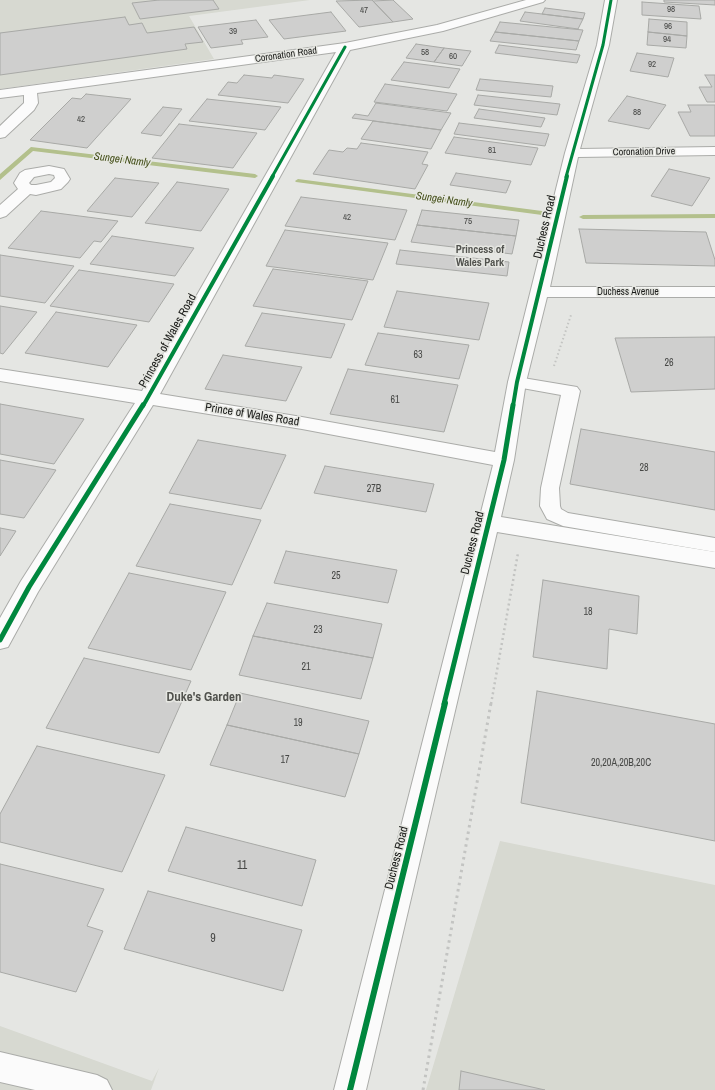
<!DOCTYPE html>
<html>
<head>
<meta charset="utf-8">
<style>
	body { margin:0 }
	canvas { display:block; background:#e5e6e3 }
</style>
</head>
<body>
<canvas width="715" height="1090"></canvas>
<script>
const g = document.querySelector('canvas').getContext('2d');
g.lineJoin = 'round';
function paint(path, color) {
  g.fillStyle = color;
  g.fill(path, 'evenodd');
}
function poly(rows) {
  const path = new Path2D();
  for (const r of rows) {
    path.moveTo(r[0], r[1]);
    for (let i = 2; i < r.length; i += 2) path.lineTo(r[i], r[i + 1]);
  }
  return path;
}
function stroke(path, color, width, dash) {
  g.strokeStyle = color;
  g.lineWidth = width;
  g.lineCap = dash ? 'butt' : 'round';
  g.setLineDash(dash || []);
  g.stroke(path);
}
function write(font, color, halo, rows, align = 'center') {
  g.font = font + ' "Archivo Narrow",sans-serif';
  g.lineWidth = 3;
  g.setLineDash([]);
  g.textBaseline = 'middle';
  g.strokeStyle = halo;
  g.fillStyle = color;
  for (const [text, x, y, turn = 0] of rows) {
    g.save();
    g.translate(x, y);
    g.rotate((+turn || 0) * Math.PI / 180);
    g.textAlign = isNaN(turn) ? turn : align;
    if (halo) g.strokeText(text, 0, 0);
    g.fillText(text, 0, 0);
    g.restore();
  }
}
const built = poly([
	[0,0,310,0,189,16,214,59,0,89],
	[500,841,715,885,715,1090,426,1090],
	[0,1026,152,1081,159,1068,151,1090,0,1090]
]);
const stream = poly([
	[31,147,255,174,258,176,255,178,33,151,0,180,0,174,31,147],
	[298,179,542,211,546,213,542,215,296,182,295,181,298,179],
	[715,214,715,218,583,219,579,217,583,215,715,214]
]);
const building = poly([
	[159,0,213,0,219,9,140,19,132,3,159,0],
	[372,0,393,22,359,27,336,1,372,0],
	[393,0,413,19,393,22,373,1,393,0],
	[664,0,715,0,715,5,664,2,664,0],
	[642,2,699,6,701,19,642,15,642,2],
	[545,8,585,13,583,19,542,14,545,8],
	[331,12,346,31,284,39,269,20,331,12],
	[525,12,542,14,583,19,578,29,520,21,525,12],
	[125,17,129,25,142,23,147,33,194,27,203,42,185,44,187,49,0,75,0,33,125,17],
	[649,19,687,22,687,36,648,32,649,19],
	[256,20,268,37,241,40,243,44,211,48,198,27,256,20],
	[500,22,583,30,579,41,495,32,500,22],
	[495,32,579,41,576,50,490,41,495,32],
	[648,32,687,36,686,48,647,45,648,32],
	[416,44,444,48,434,62,406,58,416,44],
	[499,45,580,55,577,63,495,53,499,45],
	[444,48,471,51,462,66,434,62,444,48],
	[637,53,674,58,668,77,630,71,637,53],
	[404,62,460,69,449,88,391,80,404,62],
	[244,75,272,78,274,75,304,79,288,103,218,95,228,82,237,83,244,75],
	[705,75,715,75,715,102,707,102,699,87,712,87,705,75],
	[480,79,553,86,551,97,476,90,480,79],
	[385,84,457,94,447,111,374,102,385,84],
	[86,94,131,99,87,148,30,140,72,98,81,99,86,94],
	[478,95,560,104,557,115,474,105,478,95],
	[627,96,666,105,649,129,608,121,627,96],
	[207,99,281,107,265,130,189,121,207,99],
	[376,103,451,113,441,130,352,118,355,114,368,116,376,103],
	[688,105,715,105,715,136,690,136,678,112,691,112,688,105],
	[163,107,182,109,161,136,141,133,163,107],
	[479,109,545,118,541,127,474,118,479,109],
	[373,121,441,130,431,149,361,139,373,121],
	[459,123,549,134,545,146,454,134,459,123],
	[179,124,257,133,233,168,152,158,179,124],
	[454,137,538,148,531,165,445,153,454,137],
	[361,143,428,152,422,164,428,165,415,189,313,174,329,150,343,152,347,148,357,149,361,143],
	[669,169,710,178,692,206,651,196,669,169],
	[456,173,511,181,506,193,450,185,456,173],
	[115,178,159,183,132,217,87,211,115,178],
	[177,182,229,189,201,231,145,223,177,182],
	[301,197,407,210,395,240,285,226,301,197],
	[422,210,519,220,516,236,417,225,422,210],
	[41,211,118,221,101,242,94,241,80,258,8,248,41,211],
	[417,225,516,236,512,254,411,242,417,225],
	[579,229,706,232,715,260,715,266,586,263,579,229],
	[285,230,388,243,373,280,266,266,285,230],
	[112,236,194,248,175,276,90,264,112,236],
	[400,250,509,262,507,276,396,264,400,250],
	[0,255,74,266,45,303,0,296,0,255],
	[273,269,368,281,352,320,253,306,273,269],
	[79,270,174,284,149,322,50,306,79,270],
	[397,291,489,303,479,340,384,327,397,291],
	[0,306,37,312,3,354,0,353,0,306],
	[56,312,137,325,108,367,25,353,56,312],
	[262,313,345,324,331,358,245,346,262,313],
	[378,333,469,345,459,379,365,365,378,333],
	[715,337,715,389,631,392,615,338,715,337],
	[223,355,302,367,286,401,205,389,223,355],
	[348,369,458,385,444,432,330,414,348,369],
	[0,404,84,419,54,464,0,454,0,404],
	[581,429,715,452,715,510,570,484,581,429],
	[198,440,286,455,261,509,169,493,198,440],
	[0,460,56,470,24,518,0,514,0,460],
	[325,466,434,484,426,512,314,493,325,466],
	[170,504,261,520,232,585,136,566,170,504],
	[0,528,16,531,0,556,0,528],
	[286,551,397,570,388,603,274,583,286,551],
	[129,573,226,592,191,670,88,648,129,573],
	[543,580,639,596,637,634,609,629,607,669,533,657,543,580],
	[267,603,382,624,373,658,253,636,267,603],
	[253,636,373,658,361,699,239,675,253,636],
	[84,658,191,681,159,753,46,728,84,658],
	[537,691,715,724,715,841,521,803,537,691],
	[240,693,369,721,359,754,227,725,240,693],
	[227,725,359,754,345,797,210,765,227,725],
	[37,746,165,775,122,872,0,842,0,814,37,746],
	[186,827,316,860,302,906,168,871,186,827],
	[0,864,104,889,87,926,103,931,76,992,0,972,0,864],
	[148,891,302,930,283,991,124,949,148,891],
	[461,1071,545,1090,459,1090,461,1071]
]);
const pathFar2 = poly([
	[554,366,571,315]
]);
const pathFar1 = poly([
	[491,704,518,553]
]);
const path = poly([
	[423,1090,491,703]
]);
const lane = poly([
	[517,377,577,387,580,391,559,488,560,506,561,509,568,513,715,538,715,552,563,526,547,519,540,506,541,488,561,395,511,386,508,382,511,378,517,377],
	[0,1052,97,1075,107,1080,112,1090,35,1090,0,1082,0,1052]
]);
const street = poly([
	[526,0,545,0,543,2,443,31,350,50,160,394,302,417,495,452,508,382,565,153,597,45,605,0,617,0,609,45,580,149,715,147,715,155,578,157,550,287,715,287,715,297,547,297,526,382,514,460,501,517,715,552,715,568,497,532,366,1090,334,1090,493,465,302,429,153,405,38,592,8,647,0,649,0,618,21,581,135,403,0,381,0,369,142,391,336,52,37,93,38,103,34,110,5,137,0,138,0,126,24,103,24,95,0,98,0,90,345,43,437,25,526,0],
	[49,166,64,169,70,179,68,182,61,189,36,195,30,194,6,216,0,218,0,205,18,189,14,183,20,173,25,170,49,166],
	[49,174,54,175,55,178,51,182,36,185,31,185,29,183,34,177,49,174]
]);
const cyclewayFar3 = poly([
	[272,177,345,47],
	[566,177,603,45,611,0]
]);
const cyclewayFar2 = poly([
	[143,406,273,176],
	[513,406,517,382,567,176]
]);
const cyclewayFar1 = poly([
	[0,640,29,587,143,405],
	[444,704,504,460,513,405]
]);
const cycleway = poly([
	[350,1090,445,703]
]);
const farNumbernames = [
	["98",671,10],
	["47",364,11],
	["96",668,27],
	["39",233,32],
	["94",667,40],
	["58",425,53],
	["60",453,57],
	["92",652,65],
	["88",637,113],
	["42",81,120],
	["81",492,151],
	["42",347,218],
	["75",468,222]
];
const farStreetnames = [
	["Coronation Road",286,55,-8],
	["Coronation Drive",644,152,-1],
	["Duchess Avenue",628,292]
];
const numberNames = [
	["63",418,355],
	["26",669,363],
	["61",395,400],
	["28",644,468],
	["27B",374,489],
	["25",336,576],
	["18",588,612],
	["23",318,630],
	["21",306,667],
	["19",298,723],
	["17",285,760],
	["20,20A,20B,20C",621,763]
];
const farWaternames = [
	["Sungei Namly",122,160,7],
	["Sungei Namly",444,200,8]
];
const farNeighbourhoodnames = [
	["Princess of",480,250],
	["Wales Park",480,263]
];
const streetNames = [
	["Duchess Road",545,227,-77],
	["Princess of Wales Road",168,341,-61],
	["Prince of Wales Road",252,415,9],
	["Duchess Road",473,543,-76],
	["Duchess Road",397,858,-76]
];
const nearNumbernames = [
	["11",242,866],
	["9",213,939]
];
const neighbourhoodNames = [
	["Duke's Garden",204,698]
];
paint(built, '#d7d9d1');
paint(stream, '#b3c08c');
paint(building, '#cfcfce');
stroke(building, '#a8a9a6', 1);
stroke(lane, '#abaca9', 2);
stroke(street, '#abaca9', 2);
stroke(pathFar2, '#c3c4c2', 2, [1.5, 2.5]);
stroke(pathFar1, '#c3c4c2', 2.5, [2, 3]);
stroke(path, '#c3c4c2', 3, [2.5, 4]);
paint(lane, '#fbfbfb');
paint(street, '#fbfbfb');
stroke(cyclewayFar3, '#00873e', 3);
stroke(cyclewayFar2, '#00873e', 4);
stroke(cyclewayFar1, '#00873e', 5);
stroke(cycleway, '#00873e', 6);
write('9px', '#474846', null, farNumbernames);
write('10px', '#1a1b19', '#e6e7e2', farStreetnames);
write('10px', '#474846', null, numberNames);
write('italic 11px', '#434e18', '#e6e7e2', farWaternames);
write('bold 11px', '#51524e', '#e6e7e2', farNeighbourhoodnames);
write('12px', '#1a1b19', '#e6e7e2', streetNames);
write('12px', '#474846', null, nearNumbernames);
write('bold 13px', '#51524e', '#e6e7e2', neighbourhoodNames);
</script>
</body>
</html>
